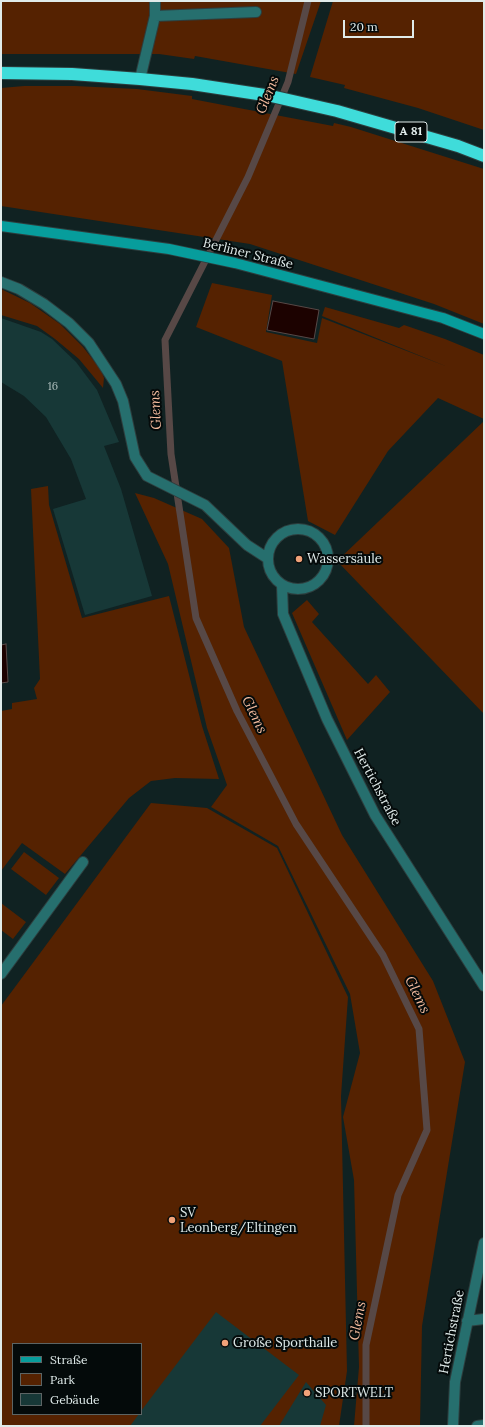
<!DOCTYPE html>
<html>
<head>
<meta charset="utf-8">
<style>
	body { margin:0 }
	#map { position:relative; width:485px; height:1427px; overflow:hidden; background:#102222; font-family:Lora,serif }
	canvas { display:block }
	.frame { position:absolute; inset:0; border:2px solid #e0ebea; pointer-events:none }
	.legend { position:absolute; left:12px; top:1343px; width:130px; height:72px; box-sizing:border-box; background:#040a0a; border:1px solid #5c6464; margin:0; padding:5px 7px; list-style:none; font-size:12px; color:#e0ebea }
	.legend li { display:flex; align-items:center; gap:8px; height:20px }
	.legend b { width:20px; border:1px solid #5c6464 }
	.scale { position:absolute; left:343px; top:20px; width:71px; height:18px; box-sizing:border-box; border:2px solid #e0ebea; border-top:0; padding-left:5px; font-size:12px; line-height:14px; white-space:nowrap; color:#e0ebea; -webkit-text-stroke:3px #040a0a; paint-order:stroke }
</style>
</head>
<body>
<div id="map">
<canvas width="485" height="1427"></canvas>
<div class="frame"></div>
<ul class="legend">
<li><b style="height:5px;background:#079d9c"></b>Straße</li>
<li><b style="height:11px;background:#552201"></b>Park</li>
<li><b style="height:11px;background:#173837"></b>Gebäude</li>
</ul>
<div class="scale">20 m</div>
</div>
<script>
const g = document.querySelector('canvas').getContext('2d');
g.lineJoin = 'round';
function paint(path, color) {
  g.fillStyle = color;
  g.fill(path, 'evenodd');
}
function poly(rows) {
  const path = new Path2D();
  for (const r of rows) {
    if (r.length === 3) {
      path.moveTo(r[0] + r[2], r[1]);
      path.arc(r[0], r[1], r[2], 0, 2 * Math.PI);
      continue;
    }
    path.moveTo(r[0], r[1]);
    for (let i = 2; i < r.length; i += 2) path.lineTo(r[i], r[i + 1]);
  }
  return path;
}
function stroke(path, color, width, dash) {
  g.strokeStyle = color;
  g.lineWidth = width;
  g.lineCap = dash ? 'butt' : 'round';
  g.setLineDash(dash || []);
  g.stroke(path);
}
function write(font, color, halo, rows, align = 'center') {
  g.font = font + ' Lora,serif';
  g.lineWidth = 4;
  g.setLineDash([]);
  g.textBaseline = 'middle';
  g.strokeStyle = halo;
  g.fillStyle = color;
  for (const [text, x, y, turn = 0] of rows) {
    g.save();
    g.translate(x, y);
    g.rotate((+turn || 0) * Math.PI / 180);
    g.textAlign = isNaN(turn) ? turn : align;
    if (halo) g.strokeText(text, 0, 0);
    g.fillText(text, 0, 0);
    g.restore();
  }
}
const green = poly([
	[1,1,321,1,296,74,195,56,194,59,159,54,1,54],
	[333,1,484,1,484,130,418,108,344,88,345,85,310,77],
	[24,86,75,86,137,89,192,96,192,99,333,126,334,123,351,127,484,169,484,324,434,304,250,244,1,206,1,88],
	[212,283,272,295,266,332,317,343,322,318,448,367,322,316,325,307,399,328,404,325,445,339,484,355,484,419,438,398,388,451,335,535,308,521,282,361,196,327],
	[1,289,30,303,60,324,83,347,101,370,104,378,103,388,79,359,55,339,37,326,1,315],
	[484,421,484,714,337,561],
	[48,486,49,505,82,618,169,596,202,726,219,779,175,778,151,781,129,798,65,874,22,843,1,871,1,711,12,709,12,703,37,699,34,688,40,679,31,489],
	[135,493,154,498,202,519,229,548,244,627,342,835,433,981,465,1062,422,1326,420,1426,354,1426,359,1367,354,1180,343,1117,360,1053,350,994,278,846,211,807,227,785,207,728,168,564],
	[307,600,319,614,312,622,368,684,376,675,390,692,347,740,292,613],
	[151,803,207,808,277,848,348,997,341,1096,347,1371,339,1426,1,1426,1,1006],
	[13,1344,141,1344,141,1414,13,1414],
	[24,852,59,878,46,895,11,869],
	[1,903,26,922,13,939,1,930]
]);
const water = poly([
	[273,301,319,310,314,339,267,330,273,301],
	[6,644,8,682,1,683,1,645,6,644]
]);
const stream = poly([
	[308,1,288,82,248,177,165,340,171,454,196,618,237,711,296,824,383,955,419,1029,427,1130,398,1195,366,1345,366,1426]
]);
const building = poly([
	[1,318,41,332,52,339,76,362,97,390,119,442,104,446,121,489,152,596,85,615,53,509,86,499,71,459,46,417,24,396,1,382],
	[216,1312,299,1375,260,1426,130,1426,139,1414,141,1414,141,1411],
	[306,1382,326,1405,320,1426,279,1426]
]);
const service = poly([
	[155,16,256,12],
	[140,79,155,16,155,1],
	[1,282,19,289,44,304,69,323,89,343,116,384,123,401,135,457,147,476,205,505,247,545,267,558],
	[298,559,30],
	[282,585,283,614,327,719,375,815,484,986],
	[1,974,83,862],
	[467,1321,484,1319],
	[453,1426,455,1382,484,1243],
	[477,1426,484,1425]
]);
const secondary = poly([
	[1,226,169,249,235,263,443,318,484,334]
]);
const motorway = poly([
	[1,73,72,74,140,79,192,84,271,96,337,111,458,146,484,156]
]);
const markers = [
	[299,559,4,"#f0a279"],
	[172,1220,4,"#f0a279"],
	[225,1343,4,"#f0a279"],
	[307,1393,4,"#f0a279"]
];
const numberNames = [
	["16",53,387]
];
const shields = [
	[411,132,32]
];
const shieldNames = [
	["A 81",411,132]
];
const streetNames = [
	["Berliner Straße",248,254,14],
	["Hertichstraße",377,787,62],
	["Hertichstraße",452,1332,-79]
];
const poiNames = [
	["Wassersäule",307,559],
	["SV",180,1213],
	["Leonberg/Eltingen",180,1228],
	["Große Sporthalle",233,1343],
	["SPORTWELT",315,1393]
];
const waterNames = [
	["Glems",268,95,-68],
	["Glems",156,410,-93],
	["Glems",254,715,64],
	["Glems",417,995,64],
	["Glems",358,1321,-79]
];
paint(green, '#552201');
paint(water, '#1c0200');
stroke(water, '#574846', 1);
stroke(stream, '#574846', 7);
paint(building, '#173837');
stroke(service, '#2d3e3e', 12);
stroke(secondary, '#2d3e3e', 12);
stroke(motorway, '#2d3e3e', 14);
stroke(service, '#266f6e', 10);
stroke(secondary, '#079d9c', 10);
stroke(motorway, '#3fdcda', 12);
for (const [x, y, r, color] of markers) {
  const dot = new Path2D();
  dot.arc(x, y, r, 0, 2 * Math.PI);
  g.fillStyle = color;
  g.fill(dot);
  stroke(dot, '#040a0a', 1.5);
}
write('11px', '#aebebd', null, numberNames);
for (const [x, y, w] of shields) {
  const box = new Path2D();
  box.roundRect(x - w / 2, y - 10, w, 20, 3);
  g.fillStyle = '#040a0a';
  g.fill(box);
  stroke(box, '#e0ebea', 1);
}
write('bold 12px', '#e0ebea', null, shieldNames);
write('13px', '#e0ebea', '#040a0a', streetNames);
write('13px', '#e0ebea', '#040a0a', poiNames, 'left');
write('italic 14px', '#f2ba9d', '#040a0a', waterNames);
</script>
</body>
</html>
